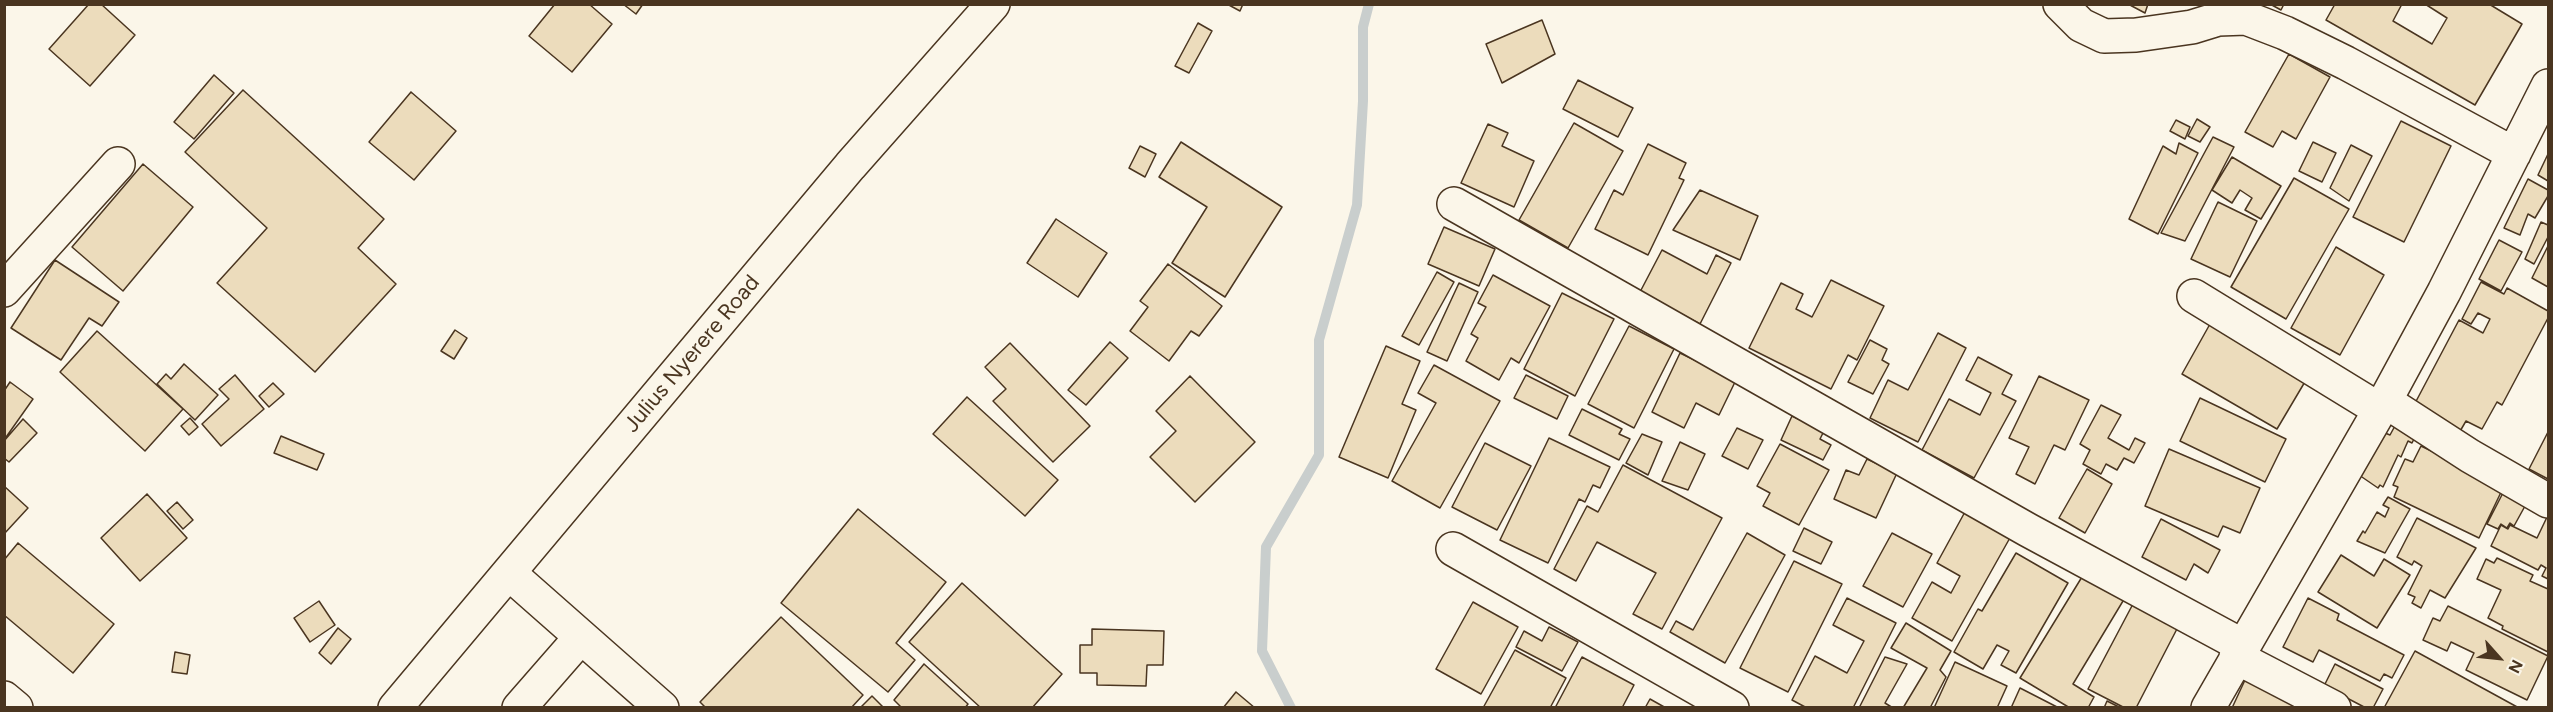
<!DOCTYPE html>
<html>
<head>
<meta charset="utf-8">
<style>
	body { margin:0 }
	#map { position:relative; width:2553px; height:712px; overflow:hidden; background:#fbf6e9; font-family:Figtree,sans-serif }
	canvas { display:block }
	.frame { position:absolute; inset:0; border:6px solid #4a3520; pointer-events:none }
	.north { position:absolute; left:2469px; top:628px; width:60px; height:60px; -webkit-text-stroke:4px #fbf6e9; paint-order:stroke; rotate:117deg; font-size:16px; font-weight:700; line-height:24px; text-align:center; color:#4a3520 }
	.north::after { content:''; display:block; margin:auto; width:21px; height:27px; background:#4a3520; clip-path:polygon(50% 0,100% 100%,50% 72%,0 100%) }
</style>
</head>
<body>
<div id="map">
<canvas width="2553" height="712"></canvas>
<div class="frame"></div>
<div class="north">N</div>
</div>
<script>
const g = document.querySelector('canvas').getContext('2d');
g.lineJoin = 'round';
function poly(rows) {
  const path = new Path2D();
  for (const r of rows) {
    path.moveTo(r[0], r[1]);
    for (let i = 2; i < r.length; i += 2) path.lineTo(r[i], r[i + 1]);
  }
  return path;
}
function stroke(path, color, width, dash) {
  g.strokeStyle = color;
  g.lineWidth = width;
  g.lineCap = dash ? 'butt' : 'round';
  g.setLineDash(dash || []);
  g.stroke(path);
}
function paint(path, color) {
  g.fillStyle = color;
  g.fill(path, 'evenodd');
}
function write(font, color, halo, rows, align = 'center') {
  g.font = font + ' Figtree,sans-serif';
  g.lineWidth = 4.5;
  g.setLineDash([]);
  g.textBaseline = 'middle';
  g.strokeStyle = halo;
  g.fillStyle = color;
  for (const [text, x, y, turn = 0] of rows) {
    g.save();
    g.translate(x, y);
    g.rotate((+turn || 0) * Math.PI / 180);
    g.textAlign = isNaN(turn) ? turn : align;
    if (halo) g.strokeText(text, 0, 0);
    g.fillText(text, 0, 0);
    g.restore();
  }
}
const stream = poly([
	[1291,708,1262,651,1266,547,1319,455,1319,340,1357,205,1363,101,1363,27,1369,4]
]);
const building = poly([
	[89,4,101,4,135,35,90,86,49,49,89,4],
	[555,4,589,4,612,24,572,72,529,36,555,4],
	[623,4,643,4,636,14,623,4],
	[1227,4,1243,4,1240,11,1227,4],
	[2128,4,2148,4,2145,13,2128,4],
	[2270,4,2284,4,2281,10,2270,4],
	[2335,4,2402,4,2393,21,2432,44,2447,18,2425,4,2489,4,2522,24,2475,105,2326,20,2335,4],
	[1542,20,1555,54,1502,83,1486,44,1542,20],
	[1198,23,1212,31,1189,73,1175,66,1198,23],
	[2289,54,2330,77,2296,139,2282,131,2273,147,2245,132,2289,54],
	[214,75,234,93,194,139,174,122,214,75],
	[1578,80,1633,108,1618,137,1563,109,1578,80],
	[243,90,384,219,358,248,396,284,315,372,217,283,267,228,185,152,243,90],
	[411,92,456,131,414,180,369,142,411,92],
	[2197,119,2210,127,2200,142,2188,136,2197,119],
	[2176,120,2190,127,2185,139,2170,131,2176,120],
	[2401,121,2451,146,2404,242,2353,217,2401,121],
	[1574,123,1623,151,1568,248,1519,220,1574,123],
	[1488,124,1508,133,1502,146,1534,161,1514,207,1461,183,1488,124],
	[2213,137,2234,147,2185,241,2161,233,2213,137],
	[1181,142,1282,207,1225,297,1172,263,1207,207,1159,177,1181,142],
	[2313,142,2336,153,2322,182,2299,171,2313,142],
	[2179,143,2198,153,2158,234,2129,219,2163,146,2176,154,2179,143],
	[1648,144,1686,163,1679,178,1684,180,1648,255,1595,229,1614,190,1623,195,1648,144],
	[2351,145,2372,156,2349,201,2330,188,2351,145],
	[1140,146,1156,154,1145,177,1129,168,1140,146],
	[2548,154,2548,181,2538,175,2548,154],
	[2232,157,2281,186,2261,219,2245,210,2252,198,2240,190,2232,203,2212,190,2232,157],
	[143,164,193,207,123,291,72,247,143,164],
	[2294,178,2349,209,2286,319,2231,287,2294,178],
	[2528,179,2548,190,2548,196,2535,218,2528,214,2520,235,2504,228,2528,179],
	[1700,190,1758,216,1740,260,1673,230,1700,190],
	[2218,202,2257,221,2230,277,2191,259,2218,202],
	[1056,219,1107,253,1078,297,1027,263,1056,219],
	[2541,222,2548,225,2548,237,2534,264,2525,259,2541,222],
	[1444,227,1495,249,1479,286,1428,264,1444,227],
	[2499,240,2522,252,2501,291,2479,279,2499,240],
	[2548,246,2548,287,2532,278,2548,246],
	[2336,247,2384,275,2340,355,2291,328,2336,247],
	[1662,250,1707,274,1716,255,1731,263,1700,324,1640,292,1662,250],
	[55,260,119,302,102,326,89,318,61,360,11,328,55,260],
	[1168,264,1222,306,1199,336,1191,331,1169,361,1130,331,1148,307,1140,301,1168,264],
	[1437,272,1454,282,1419,345,1402,336,1437,272],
	[1493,275,1550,306,1519,363,1511,358,1499,380,1466,361,1478,338,1471,334,1486,307,1478,303,1493,275],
	[1831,280,1884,306,1857,360,1848,355,1831,389,1749,348,1781,283,1803,294,1796,309,1812,317,1831,280],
	[2481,282,2504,294,2507,288,2548,311,2548,318,2502,405,2497,402,2482,429,2466,421,2459,433,2413,407,2459,320,2483,333,2490,319,2478,313,2471,324,2462,319,2481,282],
	[1459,283,1478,292,1447,361,1427,352,1459,283],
	[1562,293,1614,319,1575,396,1524,369,1562,293],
	[2210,324,2306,380,2277,429,2182,374,2210,324],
	[1629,326,1674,349,1634,428,1588,404,1629,326],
	[455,330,467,338,454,359,441,351,455,330],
	[97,331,183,409,145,451,60,372,97,331],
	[1938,333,1966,348,1918,442,1870,418,1888,380,1908,390,1938,333],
	[1870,340,1887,349,1882,360,1889,364,1873,394,1848,382,1870,340],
	[1110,342,1128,358,1086,405,1068,390,1110,342],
	[1010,343,1090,426,1053,462,993,401,1006,389,985,367,1010,343],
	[1386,346,1420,361,1402,404,1416,410,1388,478,1339,457,1386,346],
	[1680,353,1736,380,1719,415,1696,403,1684,428,1652,412,1680,353],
	[1978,357,2012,375,2002,394,2016,401,1974,478,1922,450,1949,399,1980,415,1991,393,1966,380,1978,357],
	[184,364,218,395,195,420,157,384,166,374,171,379,184,364],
	[1434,365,1500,401,1440,508,1392,481,1436,403,1418,393,1434,365],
	[235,375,264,409,221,446,202,424,229,399,219,389,235,375],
	[1526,375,1568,396,1557,419,1514,398,1526,375],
	[1190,376,1255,442,1195,502,1150,457,1176,431,1156,411,1190,376],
	[2039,376,2089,400,2065,450,2054,445,2035,484,2016,474,2029,447,2009,438,2039,376],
	[10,382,33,399,4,440,4,391,10,382],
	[273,383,284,394,269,407,259,396,273,383],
	[967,397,1058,480,1025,516,933,434,967,397],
	[2200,398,2286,439,2265,482,2180,441,2200,398],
	[2101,405,2121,415,2108,438,2129,450,2135,438,2145,443,2134,463,2124,458,2117,470,2106,464,2101,474,2083,464,2090,450,2080,444,2101,405],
	[1582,409,1622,429,1619,434,1630,439,1619,460,1569,435,1582,409],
	[1792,416,1824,431,1820,439,1831,445,1823,460,1781,440,1792,416],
	[190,418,198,427,189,435,181,426,190,418],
	[23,419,37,433,9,462,4,458,4,441,23,419],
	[2396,424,2419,429,2412,443,2408,441,2401,457,2398,455,2383,487,2380,485,2378,488,2359,475,2385,433,2390,435,2396,424],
	[1737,428,1763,440,1748,469,1722,456,1737,428],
	[2548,432,2548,479,2529,469,2548,432],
	[1642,434,1662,442,1648,475,1626,463,1642,434],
	[281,436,324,454,317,470,274,453,281,436],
	[1549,438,1610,467,1600,488,1593,485,1585,502,1579,499,1548,563,1500,540,1549,438],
	[1680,442,1705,454,1688,490,1662,481,1680,442],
	[1485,443,1531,466,1497,530,1452,507,1485,443],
	[1780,444,1829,470,1799,525,1763,506,1770,493,1757,486,1780,444],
	[2421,446,2504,486,2479,538,2394,497,2398,487,2393,485,2405,459,2413,462,2421,446],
	[2169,449,2260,488,2240,533,2223,526,2218,537,2145,506,2169,449],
	[1867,459,1897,473,1876,518,1834,499,1846,470,1859,475,1867,459],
	[1623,465,1722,518,1662,629,1633,614,1656,573,1597,542,1576,581,1554,569,1587,506,1598,512,1623,465],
	[2087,469,2112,484,2085,533,2059,518,2087,469],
	[2507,485,2530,497,2514,526,2510,523,2507,528,2501,524,2498,529,2487,524,2507,485],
	[4,486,28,508,4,534,4,486],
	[147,494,187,538,140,581,101,538,147,494],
	[2388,497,2410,509,2385,553,2357,541,2363,531,2365,533,2377,512,2385,517,2389,508,2383,505,2388,497],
	[177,502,193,520,183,529,167,511,177,502],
	[858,509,946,582,896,643,915,660,888,692,781,603,858,509],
	[1966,510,2011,536,1952,641,1912,618,1932,582,1951,593,1960,576,1937,563,1966,510],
	[2548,515,2548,579,2542,576,2546,568,2541,565,2538,570,2491,546,2501,525,2508,529,2510,525,2537,538,2548,515],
	[2417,518,2476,548,2445,598,2430,590,2421,608,2412,603,2415,597,2408,594,2422,566,2414,561,2412,565,2397,557,2417,518],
	[2161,519,2220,550,2208,573,2194,564,2186,580,2142,557,2161,519],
	[1804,528,1832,542,1821,564,1793,551,1804,528],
	[1747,533,1785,555,1725,663,1670,632,1676,621,1693,630,1747,533],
	[1892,533,1932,554,1903,607,1863,586,1892,533],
	[18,543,114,624,73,673,4,615,4,560,18,543],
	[2016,553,2068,583,2016,673,2001,665,2009,651,1997,645,1983,669,1954,652,1978,609,1982,611,2016,553],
	[2341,555,2374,576,2384,559,2410,575,2377,628,2318,592,2341,555],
	[2497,558,2533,575,2530,581,2548,589,2548,652,2502,629,2503,626,2488,618,2501,590,2477,579,2486,559,2494,563,2497,558],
	[1794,561,1842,584,1788,692,1740,668,1794,561],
	[2085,572,2126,596,2073,684,2094,697,2088,708,2070,708,2020,678,2085,572],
	[962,583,1062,674,1032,708,981,708,909,642,962,583],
	[1847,598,1896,623,1853,708,1807,708,1792,700,1815,656,1847,673,1864,641,1833,625,1847,598],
	[2308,598,2339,614,2337,620,2404,655,2392,678,2384,674,2380,681,2319,650,2313,662,2283,647,2308,598],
	[319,601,335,625,310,642,294,618,319,601],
	[1473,602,1518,627,1481,694,1436,669,1473,602],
	[2134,602,2179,625,2136,708,2125,708,2088,689,2134,602],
	[2448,606,2548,656,2527,700,2466,670,2474,653,2451,642,2447,651,2423,640,2433,618,2440,621,2448,606],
	[781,617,863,695,851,708,706,708,700,702,781,617],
	[1906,623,1951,651,1940,670,1946,677,1930,708,1903,708,1927,668,1891,648,1906,623],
	[1549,627,1578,642,1562,671,1516,647,1524,631,1542,641,1549,627],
	[338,628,351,639,331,664,319,653,338,628],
	[1092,629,1164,631,1163,665,1147,665,1146,686,1097,685,1097,673,1080,673,1080,645,1092,645,1092,629],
	[1515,650,1566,678,1550,708,1483,708,1515,650],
	[2415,651,2519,708,2384,708,2415,651],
	[175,652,190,655,187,674,172,672,175,652],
	[1582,657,1634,685,1622,708,1555,708,1582,657],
	[1885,657,1907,664,1885,703,1893,708,1859,708,1885,657],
	[1955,662,2007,686,1997,708,1934,708,1955,662],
	[924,664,968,704,965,708,902,708,894,700,924,664],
	[2335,664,2383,689,2373,708,2366,708,2324,686,2335,664],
	[2245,680,2295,704,2294,708,2232,708,2245,680],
	[2020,688,2059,708,2011,708,2020,688],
	[1236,692,1255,708,1223,708,1236,692],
	[872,696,884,708,860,708,872,696],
	[1650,699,1666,708,1645,708,1650,699],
	[2107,701,2121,708,2104,708,2107,701]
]);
const street = poly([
	[2060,4,2081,25,2104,36,2136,35,2192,27,2218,19,2246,18,2285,33,2346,63,2514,154],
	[1454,204,2028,530,2243,646],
	[4,290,118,164],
	[2194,296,2380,410],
	[2385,401,2470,456,2548,501],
	[1453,549,1732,708],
	[510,574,662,708],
	[2236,657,2334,708],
	[4,698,16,708],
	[519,708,581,637],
	[2208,708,2385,401,2444,292,2548,86]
]);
const highway = poly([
	[395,708,850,166,993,4]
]);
const streetNames = [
	["Julius Nyerere Road",692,354,-50]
];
stroke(stream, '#c9cecd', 10);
paint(building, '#ecdcbc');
stroke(building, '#4a3520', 1.5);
stroke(street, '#4a3520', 36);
stroke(highway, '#4a3520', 36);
stroke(street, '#fbf6e9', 33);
stroke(highway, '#fbf6e9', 33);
write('22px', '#4a3520', '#fbf6e9', streetNames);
</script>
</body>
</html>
